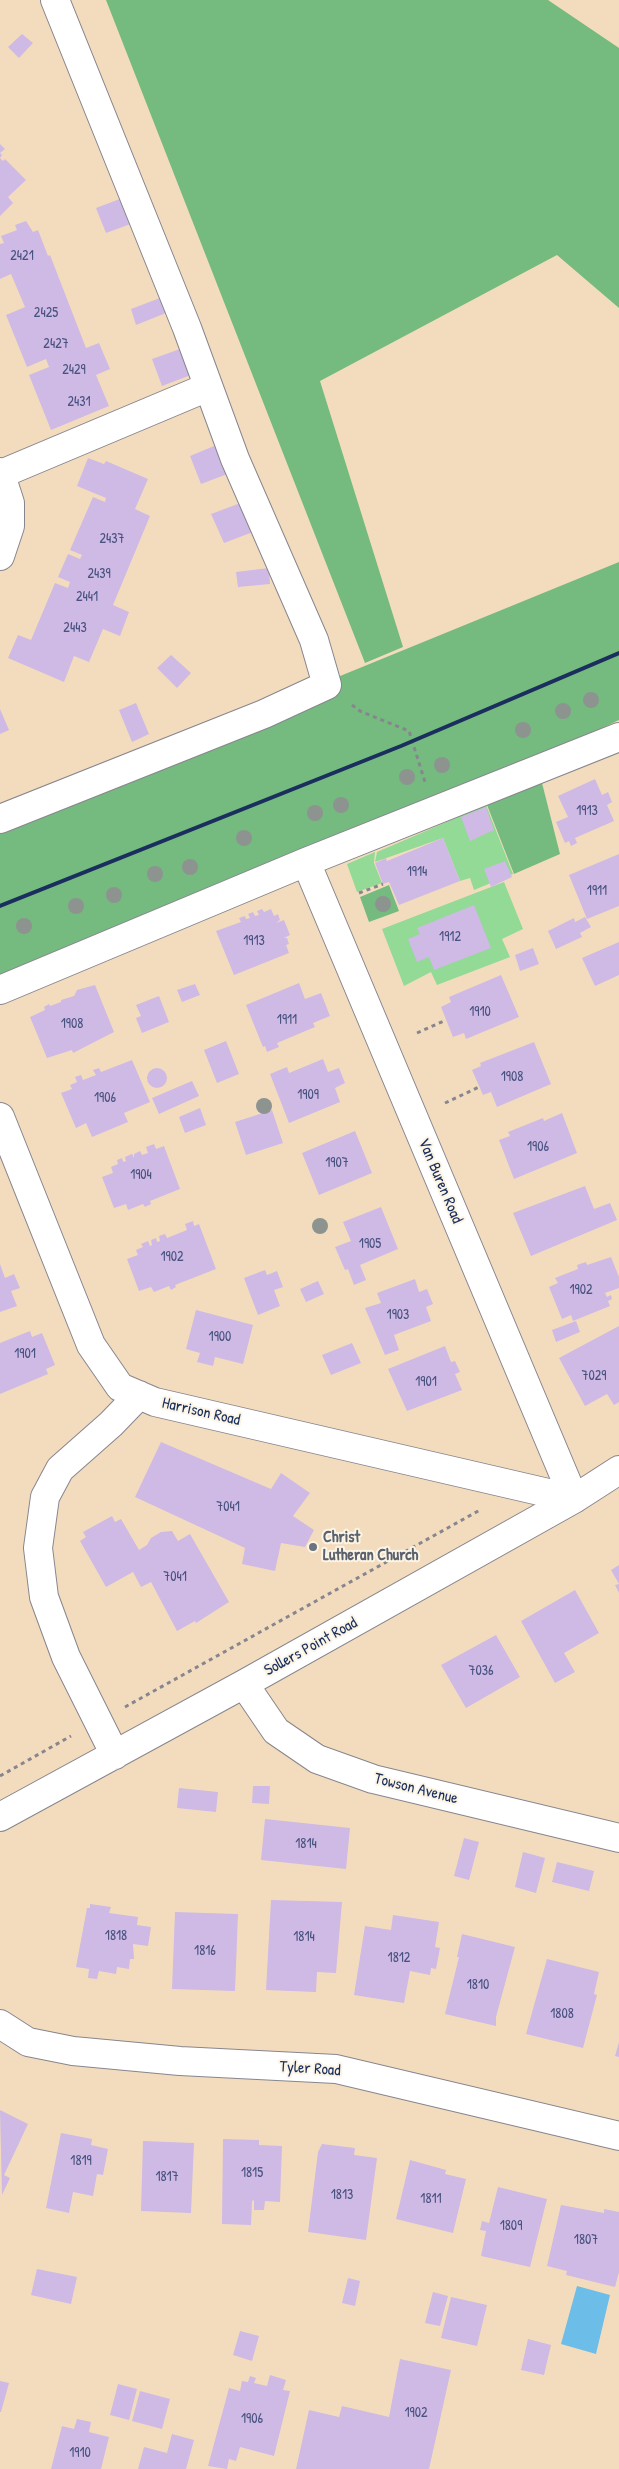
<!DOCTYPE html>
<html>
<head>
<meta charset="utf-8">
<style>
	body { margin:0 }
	canvas { display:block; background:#f3dcbd }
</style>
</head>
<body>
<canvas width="619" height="2469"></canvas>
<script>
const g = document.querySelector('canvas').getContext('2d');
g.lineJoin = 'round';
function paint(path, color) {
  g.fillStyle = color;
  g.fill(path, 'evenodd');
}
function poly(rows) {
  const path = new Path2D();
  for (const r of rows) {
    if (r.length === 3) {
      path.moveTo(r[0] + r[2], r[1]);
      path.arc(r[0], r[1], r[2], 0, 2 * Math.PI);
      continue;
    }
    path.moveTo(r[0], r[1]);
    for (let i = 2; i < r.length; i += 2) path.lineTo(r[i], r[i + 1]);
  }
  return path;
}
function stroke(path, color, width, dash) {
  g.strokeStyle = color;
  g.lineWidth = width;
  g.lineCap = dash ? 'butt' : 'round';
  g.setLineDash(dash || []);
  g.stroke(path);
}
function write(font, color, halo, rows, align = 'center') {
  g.font = font + ' "Patrick Hand",sans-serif';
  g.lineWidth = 4;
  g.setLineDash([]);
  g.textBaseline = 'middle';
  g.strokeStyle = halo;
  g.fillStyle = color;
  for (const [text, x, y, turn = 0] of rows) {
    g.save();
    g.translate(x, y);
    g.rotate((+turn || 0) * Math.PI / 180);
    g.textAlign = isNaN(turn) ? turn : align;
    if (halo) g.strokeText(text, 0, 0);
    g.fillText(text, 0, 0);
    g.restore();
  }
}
const green = poly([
	[486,805,513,874,474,890,470,878,460,881,443,838,375,862,377,852],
	[375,852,374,863,382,883,357,892,347,864],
	[504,882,523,929,502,939,510,957,437,985,431,972,404,986,382,929]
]);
const forest = poly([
	[106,0,548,0,619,48,619,308,557,255,320,381,403,647,365,663],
	[619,562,619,720,589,734,0,979,0,815],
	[541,779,560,854,514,874,487,805],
	[389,885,399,911,369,922,360,897]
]);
const water = poly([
	[577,2286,610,2295,596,2354,561,2344]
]);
const building = poly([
	[22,34,33,43,19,58,8,47],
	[0,144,5,149,0,153,2,155,0,158],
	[0,158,3,161,5,159,26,180,8,197,13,203,0,216],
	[125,197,136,222,106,233,96,208],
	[26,221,33,232,38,230,48,256,50,255,86,348,99,343,110,369,96,375,109,406,51,430,29,375,49,367,46,359,27,367,6,315,25,307,11,274,0,279,0,244,4,243,1,236,17,230,15,225],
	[160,298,166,313,136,325,131,309],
	[180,349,191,375,162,386,152,359],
	[219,444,230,473,201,484,190,456],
	[88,458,104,464,106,461,148,479,135,509,150,516,113,605,129,612,120,636,103,629,89,662,74,656,64,682,8,658,18,635,31,640,55,583,68,588,70,582,58,577,68,554,80,559,82,555,70,550,93,497,105,502,106,498,77,486],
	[243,502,253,532,224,543,211,514],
	[269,568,270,584,238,587,236,572],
	[171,655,191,673,177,688,157,668],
	[136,703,149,734,132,742,119,710],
	[0,709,9,730,0,734],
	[595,779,602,795,608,792,612,802,607,805,614,821,575,838,577,843,571,846,569,841,565,843,556,822,568,817,558,796],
	[486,807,494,830,470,841,461,817],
	[443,838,460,881,399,905,389,882,383,884,375,863,386,858,387,861],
	[619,854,619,906,587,919,569,875],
	[505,861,512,877,491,887,484,869],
	[474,905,491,948,434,970,429,957,417,962,408,939,420,934,417,928],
	[262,909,264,912,271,909,274,916,278,914,280,920,276,923,284,920,290,935,284,938,287,938,289,944,286,945,289,953,234,975,216,931,241,922,239,918,245,916,246,919,250,918,248,914,253,912,255,916,259,915,257,911],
	[585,917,591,927,580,933,582,937,556,949,548,931,574,918,575,922],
	[619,942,619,975,595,986,582,958],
	[533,948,539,964,520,971,515,955],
	[501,975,519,1017,466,1039,464,1033,453,1037,441,1007,451,1002,449,997],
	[299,983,305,999,321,993,330,1016,313,1023,315,1027,277,1043,279,1047,267,1052,265,1046,263,1047,246,1005],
	[195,984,200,995,182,1002,177,990],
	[95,985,114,1032,73,1053,72,1050,47,1058,30,1017,45,1010,44,1007,49,1004,50,1006,61,1002,61,1000,74,996,77,990],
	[159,996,169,1022,142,1033,136,1018,141,1016,136,1005],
	[226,1041,239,1074,217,1083,204,1050],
	[534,1042,551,1084,497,1107,491,1092,483,1095,472,1070,481,1066,480,1063],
	[323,1059,328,1072,339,1068,345,1083,335,1088,340,1102,289,1123,270,1074,287,1067,289,1073],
	[132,1060,150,1102,124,1113,128,1122,92,1137,86,1123,76,1128,61,1093,72,1089,70,1085,77,1082,75,1077,81,1075,83,1080,96,1075,93,1070,99,1068,101,1072],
	[157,1078,10],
	[192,1081,199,1096,159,1114,152,1098],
	[200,1108,206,1125,185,1133,179,1117],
	[272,1110,283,1143,246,1155,235,1122],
	[562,1113,577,1153,514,1179,499,1140,510,1136,508,1132,543,1118,544,1121],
	[355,1131,372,1173,319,1195,302,1153],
	[154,1144,156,1149,164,1146,180,1189,150,1201,151,1204,145,1207,143,1204,128,1210,126,1204,114,1208,102,1177,113,1173,111,1167,118,1164,117,1160,122,1158,123,1162,126,1161,125,1157,132,1154,134,1158,134,1154,140,1151,142,1155,148,1153,146,1147],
	[585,1186,594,1209,610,1203,617,1220,531,1256,513,1213],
	[381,1207,398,1249,360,1265,366,1280,354,1285,348,1269,345,1270,335,1247,351,1241,343,1222],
	[193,1221,194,1226,199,1224,216,1269,175,1285,176,1287,171,1290,169,1286,154,1292,151,1287,139,1291,127,1259,138,1255,136,1250,143,1247,141,1244,148,1241,150,1246,152,1245,151,1240,156,1238,157,1242,160,1241,159,1236,165,1234,167,1238,187,1230,185,1224],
	[611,1257,619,1277,619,1288,605,1293,607,1297,611,1295,612,1299,608,1301,610,1306,573,1321,571,1315,562,1319,549,1287,558,1283,555,1278,578,1269,577,1265,586,1262,587,1265],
	[0,1264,5,1278,14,1274,20,1288,11,1291,17,1306,0,1312],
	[265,1270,267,1275,277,1271,283,1287,274,1290,280,1306,258,1315,244,1278],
	[415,1279,419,1292,427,1289,433,1304,426,1307,431,1321,394,1335,399,1350,385,1355,365,1308,381,1303,377,1293],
	[318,1281,324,1294,306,1302,300,1289],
	[196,1310,253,1325,243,1364,215,1357,213,1366,197,1362,200,1353,186,1349],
	[576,1321,580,1332,556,1342,552,1330],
	[619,1326,619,1402,614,1405,607,1394,585,1406,559,1358],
	[30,1331,32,1337,42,1333,55,1365,46,1369,48,1374,0,1394,0,1343],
	[352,1343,361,1363,331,1375,322,1355],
	[445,1346,451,1362,455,1361,460,1372,455,1374,462,1390,407,1411,388,1369],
	[161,1442,271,1489,281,1473,310,1493,293,1516,314,1530,305,1547,281,1543,275,1571,242,1564,245,1548,135,1497],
	[112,1516,115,1522,121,1519,139,1550,147,1545,151,1538,161,1532,172,1531,178,1541,190,1534,229,1602,196,1623,195,1621,177,1631,151,1582,141,1587,133,1572,106,1587,80,1541,86,1537,83,1532],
	[619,1565,619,1593,615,1585,619,1584,611,1570],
	[575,1590,599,1633,564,1653,575,1672,555,1683,521,1621],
	[496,1635,520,1677,466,1708,441,1665],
	[253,1786,270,1786,269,1804,252,1803],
	[179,1788,218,1792,216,1812,177,1808],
	[265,1819,350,1828,346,1869,261,1860],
	[464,1838,479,1842,469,1880,454,1876],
	[523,1852,545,1858,536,1893,515,1887],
	[557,1862,594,1871,589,1891,552,1882],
	[271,1900,342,1902,336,1973,317,1972,316,1992,266,1990],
	[90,1904,111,1907,109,1913,138,1917,137,1925,151,1927,148,1946,133,1944,134,1959,130,1959,129,1969,117,1967,116,1974,99,1971,97,1979,88,1978,89,1969,76,1967,87,1908,90,1908],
	[175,1912,238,1914,235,1991,172,1989],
	[393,1915,439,1922,435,1947,440,1948,436,1969,431,1968,430,1975,410,1971,404,2003,354,1995,365,1926,391,1930],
	[462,1934,515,1947,496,2017,496,2026,445,2014,459,1957,457,1957],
	[547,1959,599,1972,594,1994,597,1995,583,2048,526,2034],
	[619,2042,619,2057,615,2056],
	[0,2110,28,2124,4,2175,10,2178,2,2195],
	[61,2133,92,2139,91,2145,108,2149,103,2175,97,2174,93,2196,73,2192,69,2213,46,2208],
	[223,2139,259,2140,259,2145,282,2146,280,2202,265,2201,264,2210,254,2210,254,2200,252,2201,251,2225,222,2224],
	[143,2141,194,2143,191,2213,141,2211],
	[322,2144,355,2148,354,2155,377,2158,366,2240,308,2232,318,2152],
	[410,2160,446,2170,445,2174,466,2179,453,2233,396,2219],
	[498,2187,547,2199,530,2267,481,2256,486,2231,480,2230,482,2221,489,2223],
	[561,2205,604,2213,604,2209,619,2212,619,2272,615,2287,566,2275,567,2271,547,2266],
	[37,2269,77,2277,71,2304,31,2295],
	[348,2278,360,2281,355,2306,342,2303],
	[433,2292,448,2296,440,2326,425,2323],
	[451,2297,487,2305,477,2346,441,2338],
	[240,2331,259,2336,252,2361,233,2355],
	[528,2339,551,2345,544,2375,521,2370],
	[400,2359,451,2370,429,2469,296,2469,309,2410,339,2417,342,2406,389,2417],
	[270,2375,286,2380,283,2390,290,2391,274,2456,240,2447,236,2461,229,2459,227,2469,208,2466,229,2388,240,2391,242,2381,248,2382,250,2376,256,2378,254,2383,267,2386],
	[0,2381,9,2383,1,2412,0,2412],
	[118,2384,137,2389,129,2420,110,2415],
	[140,2391,170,2399,162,2429,132,2421],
	[77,2419,91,2422,89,2432,109,2437,101,2469,51,2469,62,2426,74,2429],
	[172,2434,194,2440,186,2469,138,2469,144,2447,167,2453]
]);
const path = poly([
	[352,705,360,711,409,731,425,782],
	[359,893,383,884],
	[417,1033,446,1020],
	[445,1103,479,1087],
	[125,1707,480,1510],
	[0,1776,71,1736]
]);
const minor = poly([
	[0,472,10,503,10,526,0,556],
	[1,474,208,387],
	[0,819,264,714,327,685,314,640,235,459,187,328,55,0],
	[306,862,574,1499],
	[0,990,306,862,619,737],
	[0,1117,91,1345,120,1387,155,1402,574,1499],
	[244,1684,276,1731,317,1759,373,1779,619,1838],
	[115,1755,66,1657,44,1597,38,1548,45,1497,60,1469,111,1424,139,1395],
	[0,1817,244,1684,574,1499,619,1470],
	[0,2024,28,2042,73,2051,180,2061,336,2069,619,2136]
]);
const rail = poly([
	[0,906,401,746,619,653]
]);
const trees = [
	[591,700],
	[563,711],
	[523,730],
	[442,765],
	[407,777],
	[341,805],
	[315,813],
	[244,838],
	[190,867],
	[155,874],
	[114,895],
	[383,904],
	[76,906],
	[24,926],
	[264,1106],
	[320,1226]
];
const markers = [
	[313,1547,5,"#6b7280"]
];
const numberNames = [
	["2421",22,256],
	["2425",46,313],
	["2427",56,344],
	["2429",74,370],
	["2431",79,402],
	["2437",112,539],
	["2439",99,574],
	["2441",87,597],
	["2443",75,628],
	["1913",587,811],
	["1914",417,872],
	["1911",597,891],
	["1912",450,937],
	["1913",254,941],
	["1910",480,1012],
	["1911",287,1020],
	["1908",72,1024],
	["1908",512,1077],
	["1909",308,1095],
	["1906",105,1098],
	["1906",538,1147],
	["1907",337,1163],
	["1904",141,1175],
	["1905",370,1244],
	["1902",172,1257],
	["1902",581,1290],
	["1903",398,1315],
	["1900",220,1337],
	["1901",25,1354],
	["7029",594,1376],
	["1901",426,1382],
	["7041",228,1507],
	["7041",175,1577],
	["7036",481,1671],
	["1814",306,1844],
	["1818",116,1936],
	["1814",304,1937],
	["1816",205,1951],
	["1812",399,1958],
	["1810",478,1985],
	["1808",562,2014],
	["1819",81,2161],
	["1815",252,2173],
	["1817",167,2177],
	["1813",342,2195],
	["1811",431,2199],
	["1809",511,2226],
	["1807",586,2240],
	["1902",416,2413],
	["1906",252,2419],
	["1910",80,2453]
];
const streetNames = [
	["Van Buren Road",440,1181,67],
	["Harrison Road",201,1412,13],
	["Sollers Point Road",311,1647,-29],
	["Towson Avenue",416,1789,14],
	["Tyler Road",310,2069,4]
];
const worshipNames = [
	["Christ",323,1538],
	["Lutheran Church",323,1556]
];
paint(green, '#92da95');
paint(forest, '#75ba7e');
paint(water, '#6cbde7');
paint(building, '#cebae5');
stroke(minor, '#87868e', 30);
stroke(path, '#87868e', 3, [4, 4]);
stroke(minor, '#fff', 28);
stroke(rail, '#1b2f5e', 4);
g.fillStyle = '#8d9490';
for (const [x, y] of trees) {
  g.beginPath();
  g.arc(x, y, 8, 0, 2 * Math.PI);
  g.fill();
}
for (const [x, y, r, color] of markers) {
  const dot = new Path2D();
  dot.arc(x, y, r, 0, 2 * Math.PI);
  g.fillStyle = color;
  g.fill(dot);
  stroke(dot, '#fcf5e5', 2);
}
write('14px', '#485280', null, numberNames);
write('16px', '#1b2f5e', '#fcf5e5', streetNames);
write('bold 16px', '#5b616d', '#fcf5e5', worshipNames, 'left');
</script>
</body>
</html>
